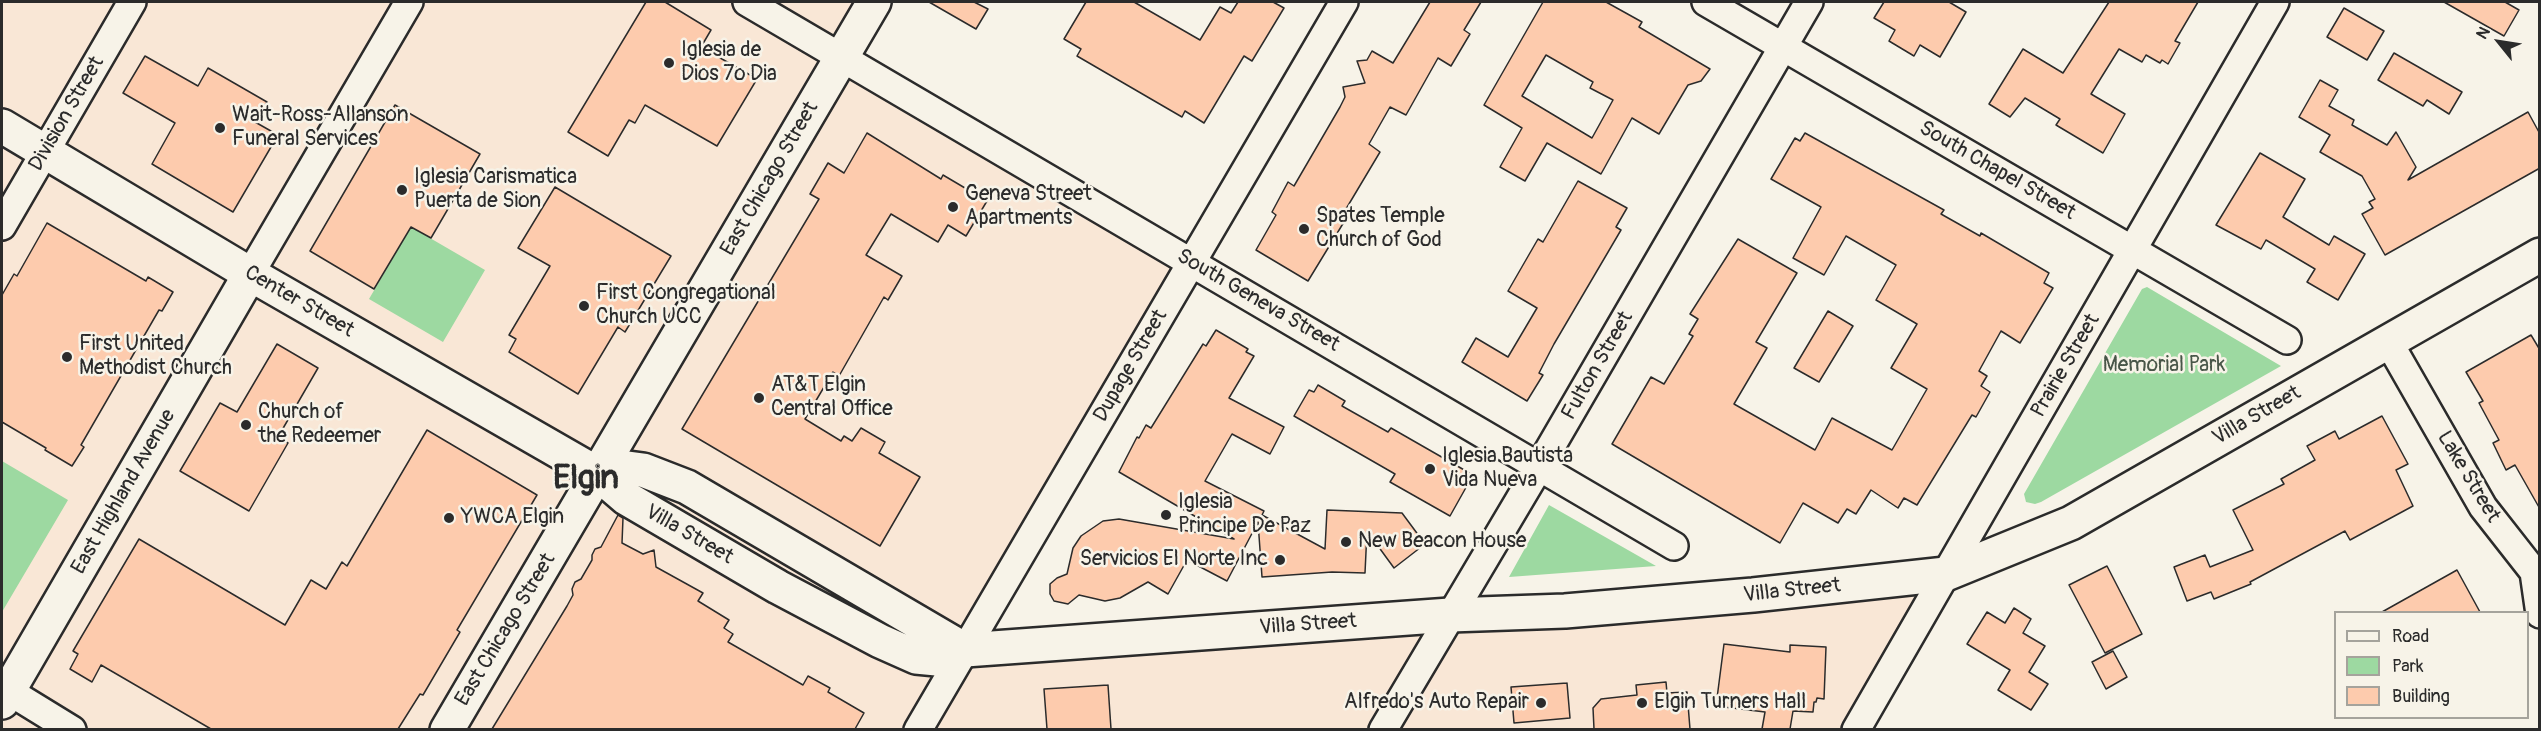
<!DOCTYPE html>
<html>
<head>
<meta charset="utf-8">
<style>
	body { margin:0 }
	#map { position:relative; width:2541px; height:731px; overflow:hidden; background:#f7f3e8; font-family:Pangolin,sans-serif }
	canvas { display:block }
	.frame { position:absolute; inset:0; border:3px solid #2b2b2b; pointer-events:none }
	.legend { position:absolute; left:2334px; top:611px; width:195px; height:108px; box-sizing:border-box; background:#f7f3e8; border:2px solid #a5a39c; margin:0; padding:8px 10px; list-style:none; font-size:18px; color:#2b2b2b }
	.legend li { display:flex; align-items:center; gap:12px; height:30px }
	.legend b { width:30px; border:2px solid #a5a39c }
	.north { position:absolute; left:2469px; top:12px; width:60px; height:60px; -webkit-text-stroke:4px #f7f3e8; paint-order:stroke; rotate:300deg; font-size:16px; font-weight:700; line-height:24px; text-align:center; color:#2b2b2b }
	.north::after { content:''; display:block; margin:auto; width:21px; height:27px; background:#2b2b2b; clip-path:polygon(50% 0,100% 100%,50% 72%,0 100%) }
</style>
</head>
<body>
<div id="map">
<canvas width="2541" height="731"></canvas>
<div class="frame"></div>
<ul class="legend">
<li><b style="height:8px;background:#f7f3e8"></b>Road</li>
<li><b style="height:16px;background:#9dd9a1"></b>Park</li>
<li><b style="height:16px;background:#fdcbad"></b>Building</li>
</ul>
<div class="north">N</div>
</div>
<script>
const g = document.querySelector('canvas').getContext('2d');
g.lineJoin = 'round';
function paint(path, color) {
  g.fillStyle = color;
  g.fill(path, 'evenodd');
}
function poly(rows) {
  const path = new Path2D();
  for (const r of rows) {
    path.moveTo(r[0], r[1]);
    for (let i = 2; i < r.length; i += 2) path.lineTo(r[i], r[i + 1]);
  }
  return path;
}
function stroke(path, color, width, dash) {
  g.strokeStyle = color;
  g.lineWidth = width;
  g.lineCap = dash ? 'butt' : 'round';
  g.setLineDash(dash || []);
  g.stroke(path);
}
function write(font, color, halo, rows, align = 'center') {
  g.font = font + ' Pangolin,sans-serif';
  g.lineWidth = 5;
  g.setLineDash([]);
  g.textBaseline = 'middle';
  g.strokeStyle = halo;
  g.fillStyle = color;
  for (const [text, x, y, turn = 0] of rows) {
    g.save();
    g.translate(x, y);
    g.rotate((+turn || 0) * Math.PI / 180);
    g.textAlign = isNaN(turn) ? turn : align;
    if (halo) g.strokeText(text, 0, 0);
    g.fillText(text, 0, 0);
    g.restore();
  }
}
const built = poly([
	[2,2,874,2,842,56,1192,262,966,649,1946,574,1856,729,2,729]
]);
const green = poly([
	[411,227,485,270,443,342,369,299],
	[2147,287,2281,366,2041,502,2035,504,2026,502,2024,494,2142,289],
	[2,461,68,500,2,612],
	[1549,505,1656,566,1509,577]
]);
const building = poly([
	[646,2,665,2,711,30,701,47,757,79,717,146,645,105,635,123,629,120,608,156,568,132,646,2],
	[929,2,974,2,988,9,976,29,929,2],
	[1086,2,1134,2,1200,40,1220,7,1231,13,1238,2,1273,2,1284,8,1252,61,1244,56,1204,123,1185,111,1182,117,1077,56,1081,49,1064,39,1086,2],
	[1430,2,1481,2,1464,30,1470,34,1451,66,1438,58,1406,115,1390,107,1369,144,1380,152,1343,214,1347,217,1308,281,1256,250,1276,215,1272,212,1288,182,1294,186,1340,107,1345,97,1343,87,1365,83,1357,61,1367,60,1372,51,1393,63,1430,2],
	[1543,2,1606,2,1642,22,1639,27,1710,69,1701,81,1688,85,1659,134,1632,118,1601,174,1547,143,1525,181,1500,167,1522,128,1484,105,1543,2],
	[1546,55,1593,82,1590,88,1613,100,1592,138,1522,96,1546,55],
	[1884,2,1949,2,1966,12,1940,57,1920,45,1914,56,1889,41,1895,30,1874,18,1884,2],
	[2109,2,2198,2,2175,41,2180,43,2168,64,2162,60,2160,63,2146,55,2142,62,2119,49,2091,94,2125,114,2103,153,2056,125,2060,119,2025,98,2010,117,1989,104,2023,49,2063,73,2109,2],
	[2444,2,2505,2,2519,10,2504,36,2444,2],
	[2344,8,2384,31,2367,60,2327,37,2344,8],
	[2394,53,2462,92,2449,114,2427,100,2423,106,2378,80,2394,53],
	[145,56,198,86,208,68,267,102,255,122,278,135,233,212,152,164,175,123,123,93,145,56],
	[2320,80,2338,90,2329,106,2354,120,2352,125,2387,145,2396,132,2416,167,2408,180,2528,112,2540,134,2540,168,2385,255,2362,214,2373,208,2369,202,2375,199,2362,176,2320,152,2330,135,2299,117,2320,80],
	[395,105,480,154,431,238,411,227,374,289,310,251,395,105],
	[867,133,941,179,943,175,987,201,966,236,948,225,938,242,891,214,866,255,902,276,888,300,884,297,839,376,833,372,805,419,841,441,844,436,852,441,861,428,885,442,879,453,920,477,880,546,682,429,819,199,810,194,828,163,844,173,867,133],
	[1805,133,1944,210,1941,214,1980,236,1981,233,2049,273,2044,283,2053,288,2020,343,2001,331,1979,371,1987,376,1981,386,1990,392,1976,417,1972,415,1917,505,1904,498,1898,508,1871,490,1856,514,1847,509,1838,523,1803,503,1780,543,1612,444,1651,377,1664,384,1693,336,1689,334,1698,319,1690,314,1738,239,1797,273,1756,342,1767,348,1734,404,1815,450,1832,418,1892,450,1927,389,1891,368,1917,324,1876,300,1896,265,1846,236,1824,275,1793,258,1821,207,1771,179,1795,138,1800,141,1805,133],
	[2260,153,2305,179,2283,217,2329,245,2334,236,2365,254,2338,300,2307,282,2315,269,2266,240,2261,249,2216,225,2260,153],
	[1578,181,1627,208,1616,227,1621,230,1554,344,1539,373,1543,375,1527,401,1462,362,1476,338,1508,357,1537,308,1508,291,1538,239,1543,242,1578,181],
	[555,187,671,256,625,332,618,327,578,394,509,352,516,339,509,335,550,266,518,248,555,187],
	[47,223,146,281,148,277,173,292,162,311,159,310,81,445,84,447,72,466,45,450,46,448,2,422,2,295,14,274,17,276,47,223],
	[1828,311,1853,326,1819,382,1794,368,1828,311],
	[1216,330,1248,349,1246,352,1254,356,1229,398,1284,427,1270,454,1232,434,1205,481,1264,511,1262,515,1325,549,1327,510,1402,513,1425,544,1394,568,1367,531,1365,573,1332,572,1262,577,1258,522,1227,581,1187,560,1168,594,1148,582,1120,598,1105,601,1079,595,1068,604,1054,601,1050,594,1050,584,1057,578,1067,574,1073,548,1081,536,1103,521,1119,519,1234,539,1119,472,1137,437,1139,438,1146,425,1151,428,1203,344,1206,346,1216,330],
	[2531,335,2540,350,2540,509,2515,465,2506,470,2493,443,2499,440,2479,403,2483,401,2466,372,2531,335],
	[277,344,318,368,278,437,288,443,249,511,180,471,220,403,237,412,277,344],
	[1318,385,1345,401,1342,406,1388,432,1391,428,1473,475,1450,516,1390,482,1395,474,1294,416,1309,390,1314,392,1318,385],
	[2382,416,2408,464,2396,470,2413,506,2350,540,2345,531,2250,582,2251,584,2214,599,2211,592,2187,601,2174,567,2205,555,2210,567,2253,550,2233,510,2284,484,2281,479,2315,460,2307,446,2335,431,2339,439,2382,416],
	[427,430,537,495,457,630,460,632,423,695,420,694,398,729,211,729,101,665,92,682,70,669,78,654,73,651,139,539,285,625,311,580,326,589,342,562,347,566,427,430],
	[618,515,623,518,622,543,643,554,654,550,656,567,703,593,698,601,729,620,724,628,733,634,728,642,803,685,808,676,830,688,828,692,864,713,855,729,492,729,567,606,573,595,572,589,575,582,581,579,592,560,592,555,595,549,601,547,618,515],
	[2107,566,2142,634,2105,653,2069,585,2107,566],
	[2457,570,2480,612,2382,612,2457,570],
	[2014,608,2031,619,2023,633,2045,646,2029,672,2048,684,2031,710,1998,690,2010,670,1967,644,1987,612,2005,623,2014,608],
	[1724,644,1790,652,1790,645,1826,647,1824,699,1817,698,1816,702,1814,702,1813,712,1793,711,1790,729,1762,729,1765,712,1716,706,1724,644],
	[2113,651,2127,677,2106,689,2092,662,2113,651],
	[1666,682,1667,693,1687,692,1690,729,1594,729,1593,708,1601,699,1637,695,1636,685,1666,682],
	[1567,683,1570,718,1514,723,1511,687,1567,683],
	[1108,685,1111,729,1047,729,1044,689,1108,685]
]);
const minor = poly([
	[747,2,1674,546],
	[1706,2,2287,340],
	[2,226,132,2],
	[250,274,409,2],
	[2388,341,2483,507,2534,572,2540,614],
	[2,687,72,730],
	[918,730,1344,2],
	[1383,730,1539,467,1809,2],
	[1856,730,2275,2]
]);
const tertiary = poly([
	[447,730,874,2]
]);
const secondary = poly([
	[2,702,250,274]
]);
const primary = poly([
	[2,126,250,274,598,474,626,498,778,587,880,641,916,657,937,659,965,650,1450,615,1565,611,1753,595,1946,574,2071,523,2540,255],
	[598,474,628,468,643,470,687,487,965,650]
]);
const markers = [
	[669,63,6,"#2b2b2b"],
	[220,128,6,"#2b2b2b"],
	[402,190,6,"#2b2b2b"],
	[953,207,6,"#2b2b2b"],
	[1304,229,6,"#2b2b2b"],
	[584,306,6,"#2b2b2b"],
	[67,357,6,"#2b2b2b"],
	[759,398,6,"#2b2b2b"],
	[246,425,6,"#2b2b2b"],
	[1430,469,6,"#2b2b2b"],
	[1166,515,6,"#2b2b2b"],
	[449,518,6,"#2b2b2b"],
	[1346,542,6,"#2b2b2b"],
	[1280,560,6,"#2b2b2b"],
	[1541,703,6,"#2b2b2b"],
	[1642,703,6,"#2b2b2b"]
];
const poiNames = [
	["Iglesia de",681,51],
	["Dios 7o Dia",681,75],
	["Wait-Ross-Allanson",232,116],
	["Funeral Services",232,140],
	["Iglesia Carismatica",414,178],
	["Puerta de Sion",414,202],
	["Geneva Street",965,195],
	["Apartments",965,219],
	["Spates Temple",1316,217],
	["Church of God",1316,241],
	["First Congregational",596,294],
	["Church UCC",596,318],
	["First United",79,345],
	["Methodist Church",79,369],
	["AT&T Elgin",771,386],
	["Central Office",771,410],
	["Church of",258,413],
	["the Redeemer",258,437],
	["Iglesia Bautista",1442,457],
	["Vida Nueva",1442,481],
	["Iglesia",1178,503],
	["Principe De Paz",1178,527],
	["YWCA Elgin",461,518],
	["New Beacon House",1358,542],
	["Servicios El Norte Inc",1268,560,"right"],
	["Alfredo's Auto Repair",1529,703,"right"],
	["Elgin Turners Hall",1654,703]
];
const streetNames = [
	["Division Street",67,114,-60],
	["South Chapel Street",1997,171,30],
	["East Chicago Street",770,179,-60],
	["South Geneva Street",1258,301,30],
	["Center Street",299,302,30],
	["Dupage Street",1131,366,-60],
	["Fulton Street",1598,366,-60],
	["Prairie Street",2066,366,-60],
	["Villa Street",2257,416,-30],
	["Lake Street",2468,477,59],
	["East Highland Avenue",124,492,-60],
	["Villa Street",689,535,30],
	["Villa Street",1792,591,-6],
	["Villa Street",1308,625,-4],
	["East Chicago Street",506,630,-59]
];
const parkNames = [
	["Memorial Park",2164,366]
];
const townNames = [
	["Elgin",586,480]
];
paint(built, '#f9e7d6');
paint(green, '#9dd9a1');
paint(building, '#fdcbad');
stroke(building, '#2b2b2b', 1.5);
stroke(minor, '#2b2b2b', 32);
stroke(tertiary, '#2b2b2b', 38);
stroke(secondary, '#2b2b2b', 38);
stroke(primary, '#2b2b2b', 38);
stroke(minor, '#f7f3e8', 27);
stroke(tertiary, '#f7f3e8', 33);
stroke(secondary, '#f7f3e8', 33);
stroke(primary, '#f7f3e8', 33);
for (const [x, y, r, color] of markers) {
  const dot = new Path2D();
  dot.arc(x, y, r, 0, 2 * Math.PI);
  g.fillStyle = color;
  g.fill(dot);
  stroke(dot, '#f7f3e8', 2);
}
write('21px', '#2b2b2b', '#f7f3e8', poiNames, 'left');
write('21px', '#2b2b2b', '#f7f3e8', streetNames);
write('21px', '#485648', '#f7f3e8', parkNames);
write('bold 33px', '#2b2b2b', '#f7f3e8', townNames);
</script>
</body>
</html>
